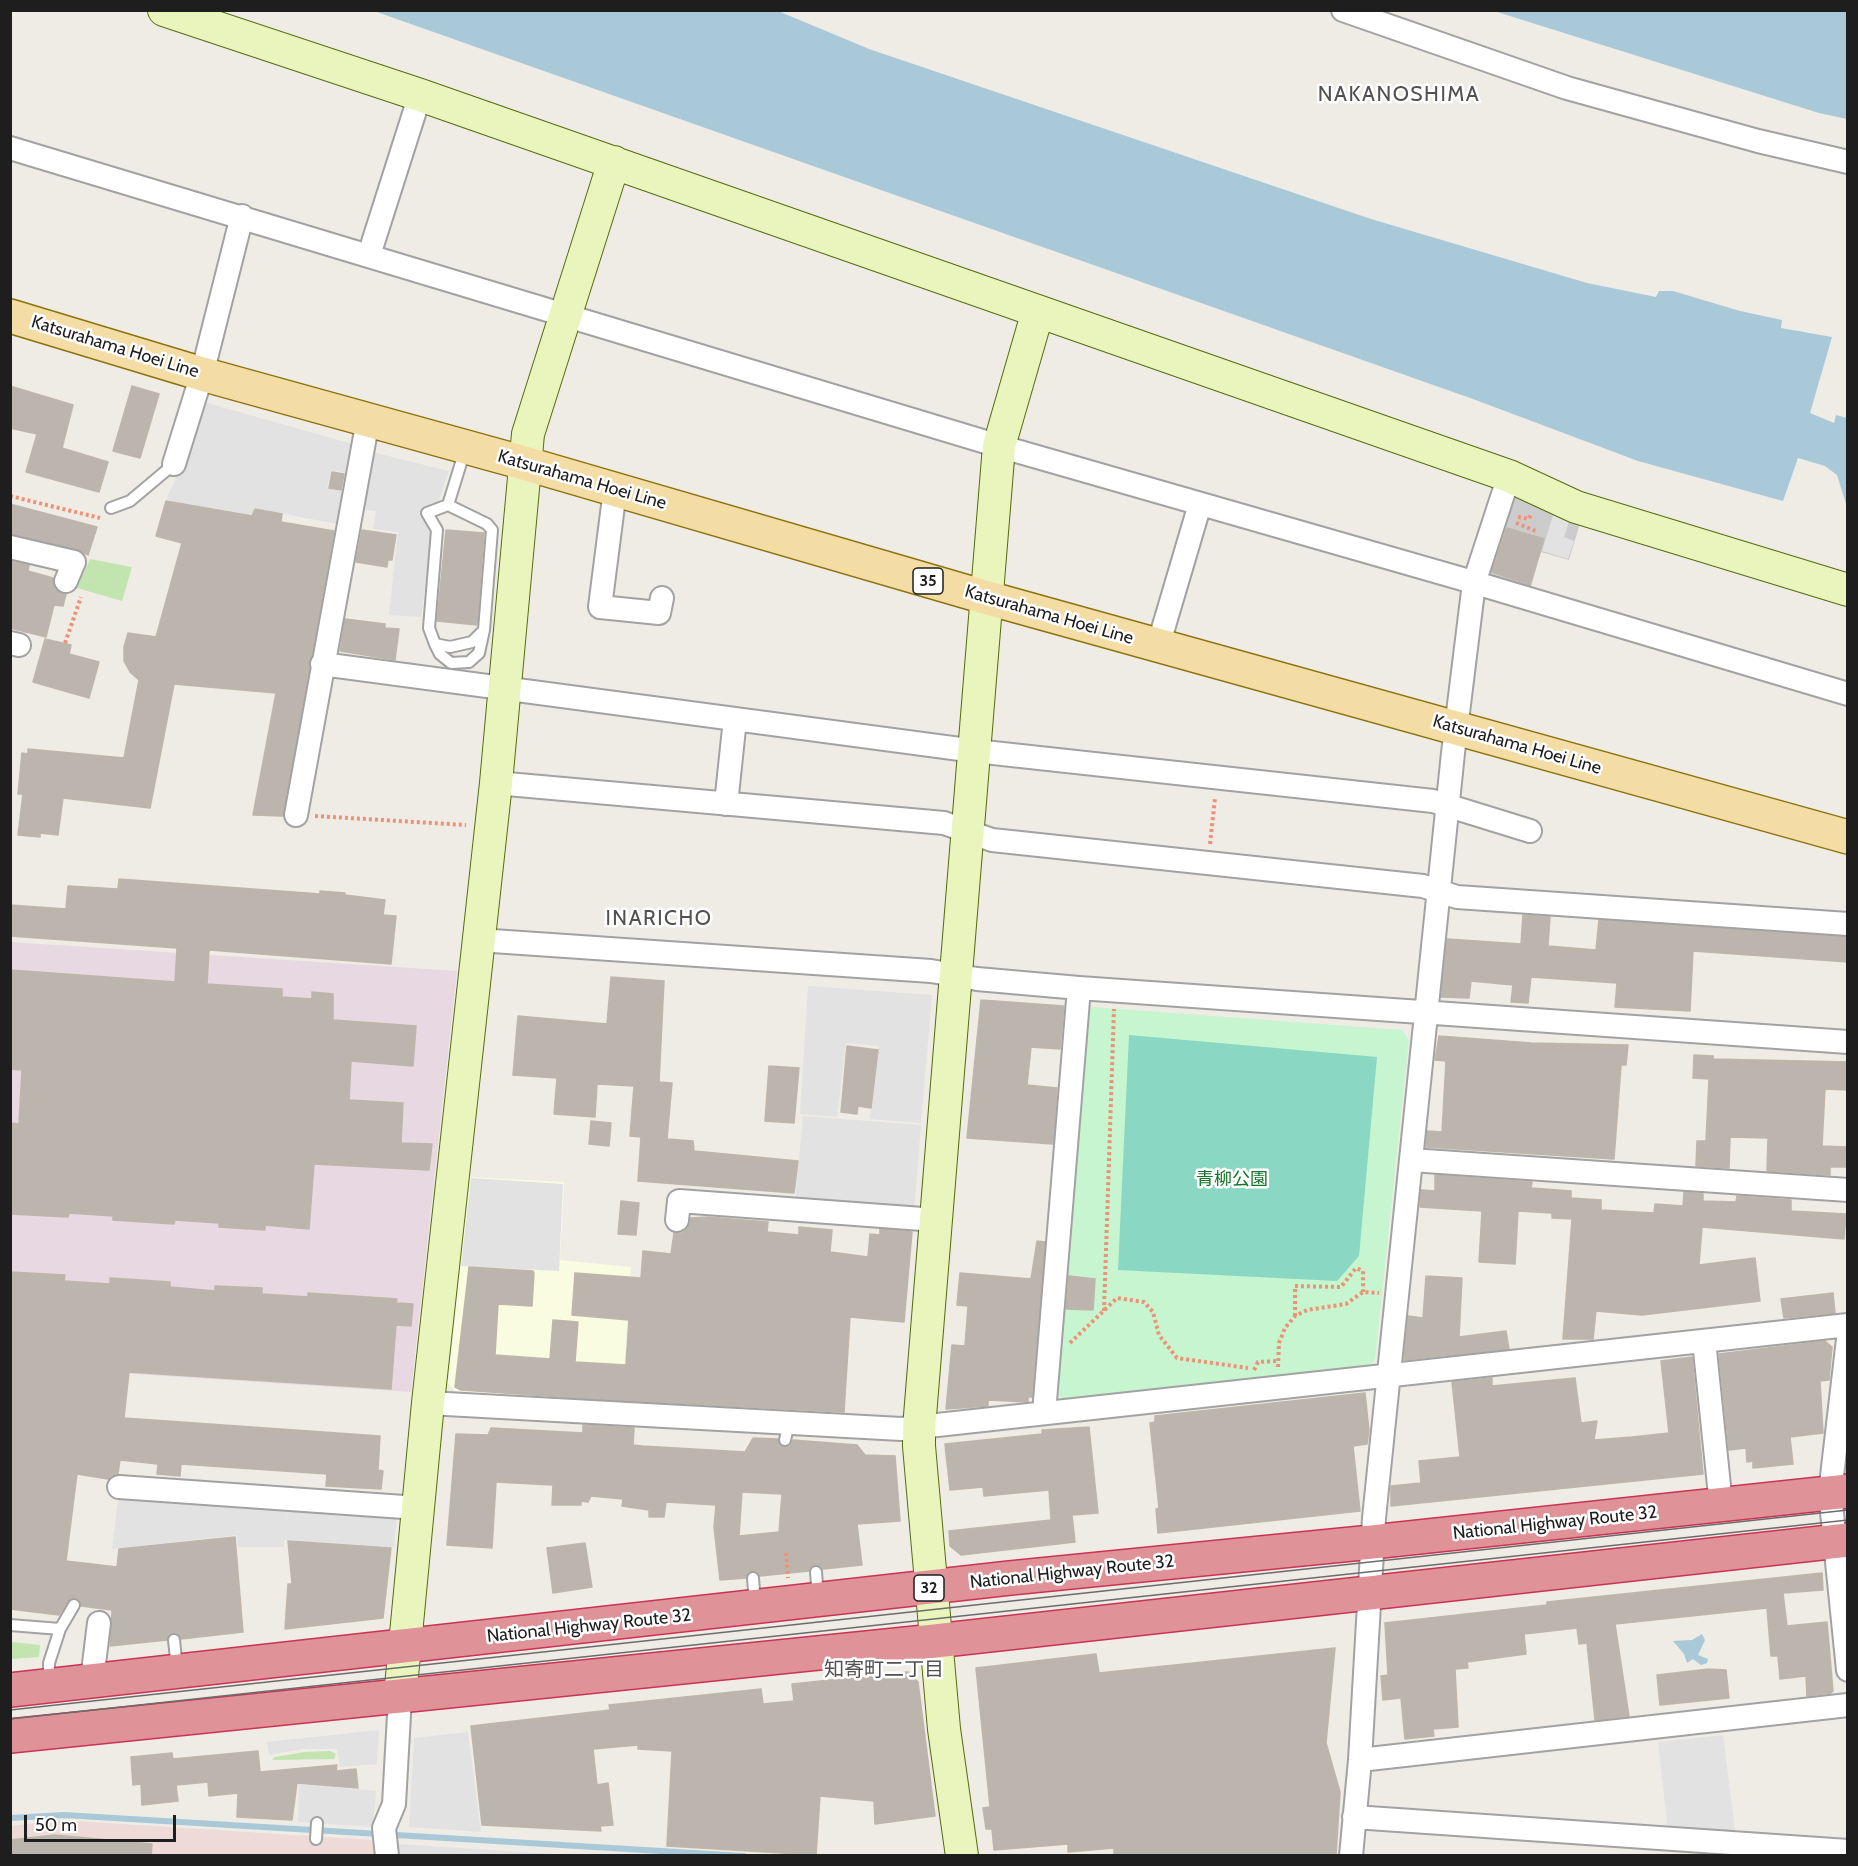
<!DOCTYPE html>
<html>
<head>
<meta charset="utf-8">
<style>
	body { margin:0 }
	#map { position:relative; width:1858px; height:1866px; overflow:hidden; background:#eeece5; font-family:Cabin,sans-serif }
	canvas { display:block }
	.frame { position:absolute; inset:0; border:12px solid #1e1e1e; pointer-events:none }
	.scale { position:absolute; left:24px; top:1815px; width:152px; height:27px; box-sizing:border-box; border:3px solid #1e1e1e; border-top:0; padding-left:8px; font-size:18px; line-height:21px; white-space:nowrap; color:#1e1e1e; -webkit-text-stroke:4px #fff; paint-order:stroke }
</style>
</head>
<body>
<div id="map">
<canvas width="1858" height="1866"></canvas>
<div class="frame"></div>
<div class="scale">50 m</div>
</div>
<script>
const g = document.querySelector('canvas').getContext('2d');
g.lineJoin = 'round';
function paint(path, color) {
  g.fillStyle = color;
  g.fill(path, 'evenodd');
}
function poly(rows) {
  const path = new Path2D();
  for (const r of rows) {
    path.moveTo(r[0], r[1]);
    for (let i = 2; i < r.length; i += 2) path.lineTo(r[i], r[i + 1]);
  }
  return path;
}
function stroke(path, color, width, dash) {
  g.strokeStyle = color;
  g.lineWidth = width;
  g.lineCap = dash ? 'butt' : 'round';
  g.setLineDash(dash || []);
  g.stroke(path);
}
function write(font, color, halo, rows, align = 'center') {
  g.font = font + ' Cabin,"Noto Sans JP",sans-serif';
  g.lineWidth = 5;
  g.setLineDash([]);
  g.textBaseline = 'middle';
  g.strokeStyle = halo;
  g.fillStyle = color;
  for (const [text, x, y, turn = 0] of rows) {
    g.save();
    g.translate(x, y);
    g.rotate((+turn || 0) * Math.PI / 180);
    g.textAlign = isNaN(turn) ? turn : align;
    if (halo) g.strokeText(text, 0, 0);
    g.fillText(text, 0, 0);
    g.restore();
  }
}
const commercial = poly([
	[59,1820,372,1840,375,1855,11,1855,10,1826]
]);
const industrial = poly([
	[10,942,457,971,411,1392,11,1366]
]);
const education = poly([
	[470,1177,564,1182,560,1260,631,1267,622,1402,455,1391,448,1383]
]);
const religious = poly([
	[1519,494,1581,520,1569,560,1541,552,1530,590,1492,578,1487,570,1511,496]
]);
const grass = poly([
	[90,559,132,567,122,601,77,588],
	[11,1642,40,1645,39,1657,11,1659],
	[330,1751,336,1754,334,1759,272,1760,275,1757,305,1752]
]);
const park = poly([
	[1093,1007,1402,1030,1409,1040,1375,1360,1369,1366,1063,1399,1053,1392,1085,1013]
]);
const pitch = poly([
	[1129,1035,1377,1057,1359,1256,1337,1281,1118,1270]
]);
const parking = poly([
	[200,401,356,445,351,474,331,470,327,488,347,493,342,525,254,508,252,516,166,500,181,467],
	[368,451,449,471,436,509,421,617,389,615,398,532,373,529,376,511,358,509],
	[1555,509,1571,516,1564,537,1574,541,1568,559,1542,551],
	[808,986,932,995,921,1123,870,1119,879,1046,846,1043,837,1117,800,1114],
	[803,1116,921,1125,914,1211,795,1202],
	[471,1178,563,1184,559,1271,461,1266],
	[118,1498,286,1507,286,1524,287,1507,397,1515,394,1547,284,1540,284,1547,238,1547,237,1535,112,1549],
	[379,1730,377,1764,340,1767,337,1749,302,1749,269,1755,267,1742],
	[468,1732,481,1832,409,1827,414,1738],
	[1723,1735,1736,1838,1668,1831,1658,1742],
	[299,1784,376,1791,373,1827,298,1822],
	[397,1844,568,1855,397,1855]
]);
const water = poly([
	[374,11,778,11,869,49,1371,219,1587,283,1656,297,1659,291,1673,291,1740,311,1782,320,1781,328,1832,337,1810,413,1834,423,1836,415,1847,418,1847,507,1837,475,1825,466,1798,458,1783,501,1638,461,1473,399],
	[1494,11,1847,11,1847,119,1819,113],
	[1702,1634,1705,1640,1698,1655,1708,1659,1707,1663,1701,1665,1693,1659,1687,1663,1684,1654,1673,1641,1692,1640]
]);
const stream = poly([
	[10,1818,64,1815,744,1856]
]);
const building = poly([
	[10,386,73,405,62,448,108,462,99,492,26,472,37,434,10,428,10,386],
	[132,386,159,394,140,458,113,451,132,386],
	[332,472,344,474,341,490,329,488,332,472],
	[166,501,252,516,255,509,282,514,281,522,334,531,283,816,253,815,276,693,174,684,150,808,63,798,58,835,40,833,40,837,18,835,23,794,18,794,22,753,28,754,28,749,124,758,139,680,130,672,124,661,124,647,128,633,156,637,182,543,156,536,166,501],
	[10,504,97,527,88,555,77,549,10,534,10,504],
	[1507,528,1544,539,1530,585,1492,572,1507,528],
	[362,530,396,535,392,560,388,560,387,567,356,562,362,530],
	[446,530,484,533,477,625,437,621,446,530],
	[10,561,29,565,28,571,53,578,55,589,66,594,63,606,54,605,46,637,10,628,10,561],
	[345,619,385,624,385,628,399,629,395,660,340,651,345,619],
	[45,639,71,645,69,654,99,662,89,698,33,682,45,639],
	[119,879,320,894,320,891,345,893,345,895,385,900,383,915,396,916,391,964,209,950,207,984,282,989,282,997,312,999,312,992,333,994,333,1020,416,1026,413,1066,351,1061,349,1100,403,1103,401,1143,432,1144,429,1170,314,1164,309,1229,265,1225,265,1230,219,1227,219,1223,175,1220,174,1224,113,1220,113,1216,69,1213,68,1217,10,1214,10,1123,19,1124,22,1070,10,1069,10,970,175,982,177,948,10,936,10,905,66,909,68,886,118,889,119,879],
	[1523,915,1550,917,1548,946,1596,950,1599,920,1848,937,1848,962,1693,951,1690,1011,1615,1007,1617,983,1531,977,1528,1003,1511,1002,1513,985,1471,981,1469,998,1441,997,1447,939,1521,944,1523,915],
	[611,977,664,981,659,1082,672,1083,667,1139,693,1141,694,1151,798,1161,794,1193,638,1181,641,1137,630,1136,634,1086,597,1084,595,1117,554,1114,557,1078,513,1075,518,1016,607,1024,611,977],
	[981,1000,1064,1006,1060,1049,1031,1047,1027,1085,1057,1088,1053,1144,967,1138,981,1000],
	[1439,1036,1531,1043,1628,1045,1626,1065,1621,1065,1614,1159,1426,1147,1427,1131,1442,1132,1446,1061,1435,1060,1439,1036],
	[847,1046,878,1050,871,1108,858,1106,857,1114,841,1112,847,1046],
	[1694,1055,1713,1056,1713,1059,1848,1062,1848,1090,1825,1089,1822,1146,1848,1147,1848,1167,1830,1167,1830,1175,1767,1171,1768,1138,1730,1137,1729,1168,1696,1166,1697,1141,1706,1141,1709,1079,1693,1078,1694,1055],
	[769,1066,799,1068,794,1123,765,1121,769,1066],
	[591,1121,611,1123,609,1146,589,1144,591,1121],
	[1435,1175,1532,1182,1531,1188,1571,1191,1571,1198,1601,1200,1601,1210,1654,1213,1655,1204,1683,1206,1684,1192,1703,1194,1703,1201,1736,1202,1737,1196,1791,1200,1791,1211,1846,1214,1844,1239,1702,1227,1699,1265,1755,1258,1760,1301,1642,1315,1596,1311,1593,1339,1563,1339,1572,1219,1552,1218,1552,1213,1518,1211,1515,1264,1479,1262,1482,1211,1420,1207,1421,1190,1435,1191,1435,1175],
	[621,1201,639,1203,636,1235,618,1234,621,1201],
	[707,1217,768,1222,767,1232,799,1235,799,1227,832,1230,830,1252,868,1257,870,1234,880,1235,880,1229,912,1232,904,1322,850,1317,844,1412,576,1398,461,1390,455,1387,469,1267,533,1271,534,1273,532,1306,498,1304,495,1355,550,1359,553,1320,578,1322,575,1362,626,1365,629,1320,572,1315,575,1273,641,1278,643,1251,671,1254,674,1233,682,1233,688,1228,691,1218,707,1217],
	[1037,1241,1045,1242,1032,1397,1028,1397,1028,1402,988,1400,988,1406,946,1409,952,1345,965,1346,968,1306,957,1305,960,1273,1031,1279,1037,1241],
	[10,1272,65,1275,64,1281,110,1284,110,1278,170,1282,170,1287,215,1291,215,1286,262,1288,262,1294,308,1297,308,1293,397,1299,396,1303,413,1304,411,1326,396,1325,391,1389,129,1372,124,1418,380,1436,378,1470,383,1471,381,1489,326,1486,327,1474,181,1464,180,1476,157,1474,158,1464,120,1460,118,1474,108,1479,77,1474,66,1561,117,1567,119,1549,235,1537,243,1632,181,1639,174,1633,169,1634,167,1640,110,1646,112,1610,81,1606,80,1601,75,1598,68,1601,59,1615,10,1609,10,1272],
	[1069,1276,1095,1279,1093,1310,1066,1309,1069,1276],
	[1426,1276,1462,1278,1459,1337,1506,1331,1509,1349,1404,1360,1408,1316,1423,1318,1426,1276],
	[1833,1293,1835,1313,1784,1318,1781,1299,1833,1293],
	[1825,1341,1832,1347,1829,1380,1820,1381,1823,1433,1790,1437,1793,1464,1753,1468,1753,1461,1747,1462,1746,1448,1729,1450,1719,1354,1825,1341],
	[1692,1357,1703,1474,1391,1506,1391,1486,1421,1483,1419,1461,1460,1457,1452,1382,1492,1378,1492,1386,1575,1378,1581,1423,1597,1421,1594,1440,1632,1437,1669,1433,1661,1361,1692,1357],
	[1365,1393,1369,1431,1367,1444,1353,1446,1360,1511,1158,1533,1156,1509,1159,1508,1150,1423,1155,1422,1155,1416,1365,1393],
	[583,1425,634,1428,633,1445,642,1446,745,1452,753,1438,778,1439,784,1447,790,1446,793,1440,857,1445,865,1455,895,1456,900,1521,857,1524,862,1565,823,1569,815,1565,809,1571,760,1576,752,1571,746,1578,720,1580,714,1527,716,1505,666,1502,664,1517,649,1517,649,1510,622,1506,623,1499,591,1496,588,1502,581,1501,581,1505,552,1505,553,1485,496,1482,492,1548,447,1545,456,1434,488,1435,491,1428,583,1433,583,1425],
	[742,1492,782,1494,779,1532,739,1536,742,1492],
	[1089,1427,1098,1513,1072,1515,1075,1542,961,1555,950,1546,949,1531,1051,1520,1049,1490,984,1496,983,1487,950,1490,945,1444,1042,1434,1042,1430,1089,1427],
	[288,1541,391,1548,383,1618,285,1629,288,1584,292,1584,288,1541],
	[585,1543,592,1587,553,1593,547,1548,585,1543],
	[1822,1573,1823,1590,1783,1593,1787,1626,1827,1622,1833,1691,1831,1693,1807,1696,1806,1676,1780,1679,1778,1656,1771,1656,1767,1608,1615,1624,1629,1716,1595,1720,1587,1643,1579,1644,1577,1628,1524,1634,1526,1654,1467,1662,1468,1668,1455,1669,1458,1727,1433,1729,1434,1736,1405,1739,1401,1698,1383,1700,1381,1676,1388,1675,1385,1623,1547,1605,1547,1602,1822,1573],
	[1335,1648,1326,1743,1340,1792,1336,1856,1114,1856,1114,1848,1068,1852,1068,1844,994,1850,992,1829,986,1829,983,1808,990,1807,976,1668,1096,1654,1099,1673,1335,1648],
	[1709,1669,1726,1670,1729,1698,1660,1705,1657,1675,1709,1669],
	[908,1672,918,1682,935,1816,875,1824,874,1801,820,1796,816,1855,667,1846,672,1751,638,1749,638,1745,593,1749,597,1785,608,1783,613,1825,600,1826,601,1831,482,1825,471,1726,610,1710,609,1705,761,1689,763,1704,794,1701,792,1684,908,1672],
	[258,1751,260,1772,337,1765,336,1771,356,1769,358,1788,297,1783,292,1820,237,1817,238,1793,209,1796,208,1782,176,1785,178,1801,142,1805,141,1784,133,1785,131,1757,172,1753,173,1759,258,1751],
	[55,1835,152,1844,151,1856,10,1856,10,1840,55,1835]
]);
const path = poly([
	[10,496,100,518],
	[1518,517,1529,519,1531,514],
	[1516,523,1538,532],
	[65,643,81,597],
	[315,816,466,825],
	[1210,844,1215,798],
	[1104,1311,1114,1009],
	[1295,1316,1295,1286,1341,1287,1356,1268,1363,1271,1363,1292],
	[1070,1343,1117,1298,1144,1302,1153,1312,1159,1335,1177,1358,1248,1368],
	[1278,1367,1279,1343,1285,1328,1295,1316,1307,1310,1346,1304,1363,1292,1379,1293],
	[1254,1370,1258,1362,1278,1361],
	[786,1553,788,1578]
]);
const lane = poly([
	[448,505,487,524,492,530,484,630,472,642,450,647,435,644,429,628,437,530,427,513,448,505,465,450],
	[111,508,130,501,174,464],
	[435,644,440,654,451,663,469,662,479,653,484,630],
	[785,1440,789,1423],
	[816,1572,818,1597],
	[753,1578,755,1604],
	[10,1625,60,1629,49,1663,49,1682],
	[60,1629,74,1605],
	[174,1640,177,1668],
	[316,1839,317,1823]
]);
const street = poly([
	[1343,10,1567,88,1758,141,1848,162],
	[10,148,999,446,1459,578,1848,694],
	[369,255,420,95],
	[174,464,202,374,242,216],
	[615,490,600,607,659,613,662,598],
	[10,547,74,562,66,581],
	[10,643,19,645],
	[1158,646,1200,504],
	[322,664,975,751,1433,801,1530,831],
	[496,783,944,823,992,840,1423,886,1457,897,1848,924],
	[726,804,735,719],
	[296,815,368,420],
	[478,940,931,971,977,979,1079,988,1848,1042],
	[1411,1160,1848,1190],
	[677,1220,679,1201,936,1220],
	[1848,1339,1830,1493,1848,1670],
	[1704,1341,1721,1505],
	[428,1403,901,1429,1848,1325],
	[1044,1413,1079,988],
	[119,1487,418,1508],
	[92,1680,99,1623],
	[1360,1760,1848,1705],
	[1354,1817,1848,1851],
	[387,1856,384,1828,394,1804,400,1697],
	[1351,1856,1360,1760,1374,1518,1453,753,1474,583,1509,476]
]);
const secondary = poly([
	[164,10,420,95,1509,476,1576,507,1848,590],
	[400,1697,428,1403,496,783,528,434,614,162],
	[962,1856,944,1729,919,1446,919,1428,999,446,1038,311]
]);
const primary = poly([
	[10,316,202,374,524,463,988,598,1848,837]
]);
const highway = poly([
	[10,1690,1010,1578,1372,1542,1848,1491],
	[10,1736,935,1641,1848,1540]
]);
const tram = poly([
	[10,1710,1848,1510],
	[10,1719,1848,1520]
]);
const shields = [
	[928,581,30],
	[929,1588,30]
];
const shieldNames = [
	["35",928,581],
	["32",929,1588]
];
const streetNames = [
	["Katsurahama Hoei Line",115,347,17],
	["Katsurahama Hoei Line",582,480,16],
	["Katsurahama Hoei Line",1049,615,16],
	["Katsurahama Hoei Line",1517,745,16],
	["National Highway Route 32",1555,1523,-6],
	["National Highway Route 32",1072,1572,-6],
	["National Highway Route 32",589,1626,-6]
];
const parkNames = [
	["青柳公園",1232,1180]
];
const neighbourhoodNames = [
	["知寄町二丁目",884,1670]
];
const quarterNames = [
	["NAKANOSHIMA",1399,95],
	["INARICHO",659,919]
];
paint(commercial, '#eedad6');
paint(industrial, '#e7d8e2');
paint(education, '#f9fce0');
paint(religious, '#ccc');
paint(grass, '#c2e4af');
paint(park, '#c6f5d0');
paint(pitch, '#8ad7c3');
paint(parking, '#e2e2e2');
paint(water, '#a9c8d8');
stroke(stream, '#a9c8d8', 6);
paint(building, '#bbb5ae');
stroke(building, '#bfb5a9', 1.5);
stroke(lane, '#a2a2a2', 14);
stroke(street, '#a2a2a2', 26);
stroke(secondary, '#566c0e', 34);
stroke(primary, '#8c720d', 36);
stroke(highway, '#cb3354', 36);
stroke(path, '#ee9277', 4, [3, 3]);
stroke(lane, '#fff', 10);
stroke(street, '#fff', 22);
stroke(secondary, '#eaf4bd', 32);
stroke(primary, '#f4dca5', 33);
stroke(highway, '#df9398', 33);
stroke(tram, '#6c6c6c', 1.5);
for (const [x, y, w] of shields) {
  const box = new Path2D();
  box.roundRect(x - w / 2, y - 13, w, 26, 4.5);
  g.fillStyle = '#fff';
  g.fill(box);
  stroke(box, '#1e1e1e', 1.5);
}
write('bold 16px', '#1e1e1e', null, shieldNames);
write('18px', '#1e1e1e', '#fff', streetNames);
write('18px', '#157429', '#fff', parkNames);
write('20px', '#515151', '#fff', neighbourhoodNames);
g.letterSpacing = '1.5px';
write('21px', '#515151', '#fff', quarterNames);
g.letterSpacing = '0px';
</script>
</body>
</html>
